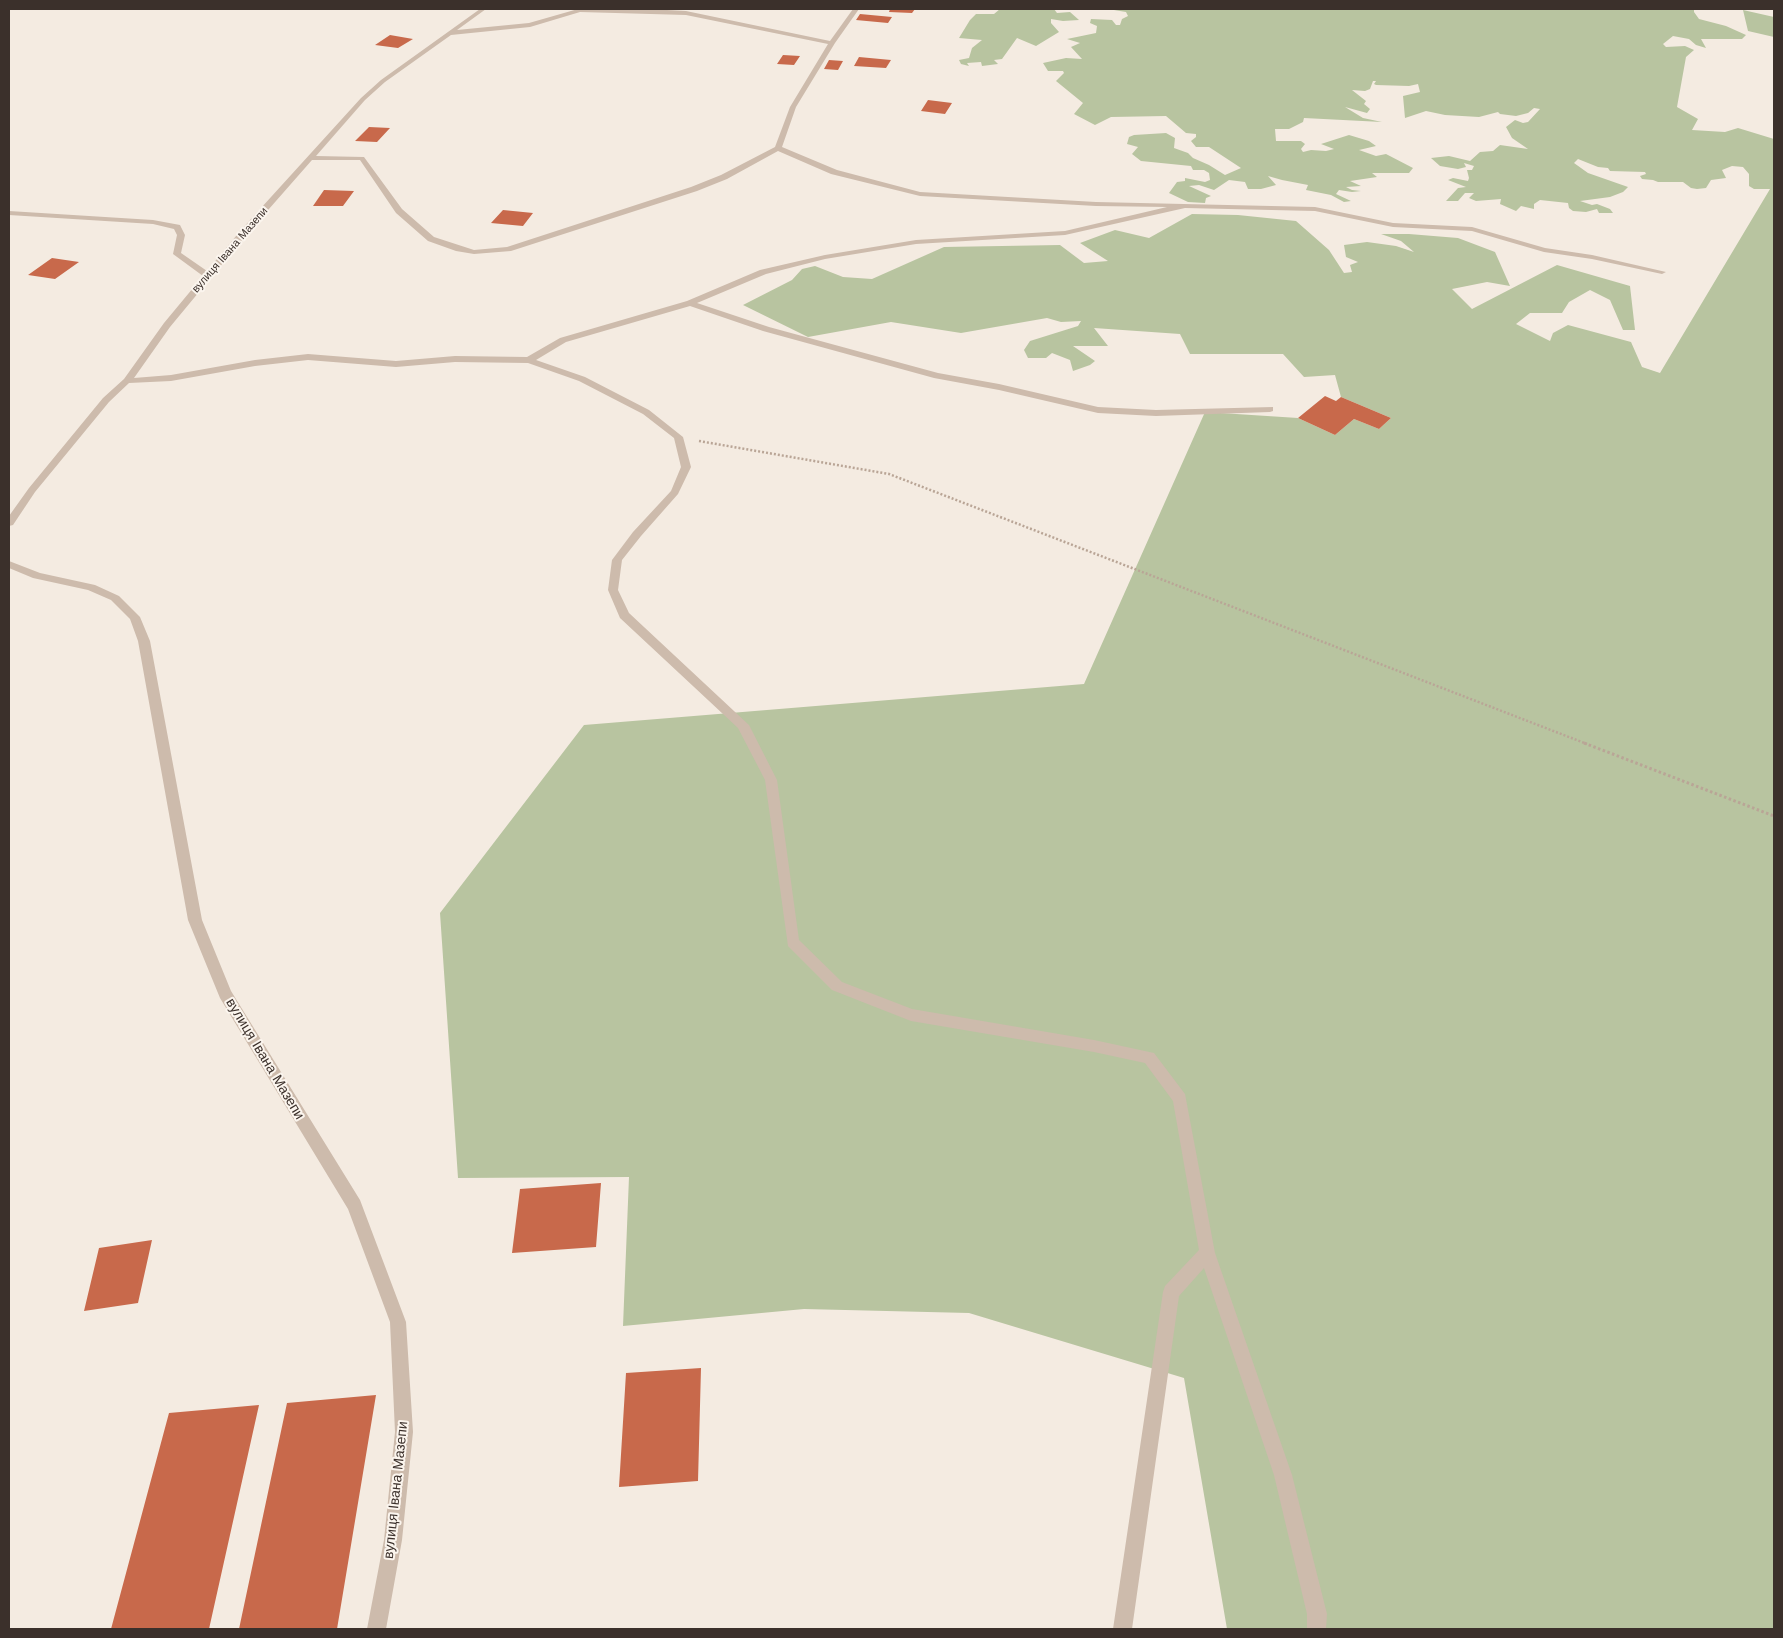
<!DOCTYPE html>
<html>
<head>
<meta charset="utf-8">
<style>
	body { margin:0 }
	#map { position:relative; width:1783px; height:1638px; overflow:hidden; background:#f4ebe1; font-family:"Work Sans",sans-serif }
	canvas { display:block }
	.frame { position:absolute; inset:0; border:10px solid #3b302b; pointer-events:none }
</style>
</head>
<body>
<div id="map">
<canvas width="1783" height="1638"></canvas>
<div class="frame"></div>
</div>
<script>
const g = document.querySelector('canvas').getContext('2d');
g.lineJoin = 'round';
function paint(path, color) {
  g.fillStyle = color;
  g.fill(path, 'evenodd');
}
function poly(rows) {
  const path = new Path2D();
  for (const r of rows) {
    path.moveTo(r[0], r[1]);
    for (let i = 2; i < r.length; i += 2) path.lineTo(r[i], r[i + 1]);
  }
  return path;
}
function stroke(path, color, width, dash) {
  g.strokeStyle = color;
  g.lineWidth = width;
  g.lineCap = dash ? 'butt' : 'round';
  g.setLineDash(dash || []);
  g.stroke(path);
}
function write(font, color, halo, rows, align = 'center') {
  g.font = font + ' "Work Sans",sans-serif';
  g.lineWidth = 4;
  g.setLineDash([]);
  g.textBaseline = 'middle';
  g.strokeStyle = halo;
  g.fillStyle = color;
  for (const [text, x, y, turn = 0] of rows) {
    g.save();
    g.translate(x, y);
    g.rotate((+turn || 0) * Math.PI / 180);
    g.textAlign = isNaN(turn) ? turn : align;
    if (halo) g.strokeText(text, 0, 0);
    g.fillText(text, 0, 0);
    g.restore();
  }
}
const green = poly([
	[1000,9,1054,9,1057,13,1070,12,1079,20,1063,21,1051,19,1051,23,1059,32,1036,46,1017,38,1002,59,994,60,998,64,982,66,981,62,967,63,969,66,961,64,959,60,969,58,972,48,982,40,959,38,970,20,976,14,994,14],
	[1108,9,1694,9,1694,12,1699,19,1726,26,1746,35,1742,39,1701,39,1706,48,1696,45,1689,39,1673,36,1663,44,1666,47,1685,46,1694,50,1686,57,1677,107,1698,119,1692,130,1725,132,1738,128,1774,139,1774,1629,1227,1629,1184,1378,969,1313,804,1309,623,1326,629,1177,458,1178,440,913,584,725,1084,684,1205,412,1298,418,1335,435,1354,419,1379,429,1391,418,1341,397,1335,375,1304,377,1283,354,1190,354,1180,334,1094,328,1108,346,1073,346,1095,361,1090,365,1073,371,1070,360,1052,353,1046,358,1028,358,1024,350,1030,341,1078,326,1081,321,1061,322,1047,318,961,333,891,322,808,337,743,305,792,280,802,269,815,266,843,277,872,279,944,247,1060,245,1084,263,1108,261,1080,243,1115,230,1149,238,1192,214,1238,215,1296,221,1329,250,1344,273,1352,272,1350,265,1358,262,1346,257,1344,245,1367,242,1396,246,1414,252,1401,241,1381,234,1409,234,1458,238,1495,252,1510,286,1487,282,1452,289,1472,309,1557,265,1630,286,1635,330,1623,330,1610,300,1590,290,1569,302,1562,313,1530,313,1516,324,1550,341,1553,333,1568,325,1631,342,1642,367,1660,373,1770,189,1754,189,1749,186,1749,174,1743,167,1732,166,1722,170,1726,178,1711,180,1706,188,1697,189,1691,188,1683,182,1658,182,1653,180,1642,179,1640,176,1646,174,1645,172,1610,171,1608,168,1598,167,1578,159,1574,163,1588,173,1628,187,1623,192,1610,197,1580,201,1592,205,1597,204,1610,209,1613,213,1599,213,1597,209,1586,212,1573,211,1569,208,1568,203,1540,200,1534,204,1534,209,1521,206,1516,211,1500,204,1501,199,1476,201,1469,198,1474,193,1465,193,1458,201,1446,201,1458,188,1466,187,1448,180,1453,178,1468,181,1469,178,1467,170,1472,170,1474,166,1464,163,1466,167,1458,169,1440,166,1431,158,1449,156,1470,161,1480,152,1493,151,1500,145,1528,149,1512,138,1506,127,1515,120,1523,123,1528,122,1540,109,1534,108,1528,113,1516,116,1500,114,1498,112,1479,117,1445,115,1426,111,1405,118,1403,96,1420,92,1418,84,1409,86,1376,85,1374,84,1376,81,1373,81,1370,89,1365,91,1352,90,1366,101,1364,104,1370,109,1367,113,1345,107,1363,118,1382,122,1304,118,1303,122,1289,129,1275,129,1276,141,1301,141,1305,144,1301,149,1303,152,1311,150,1326,151,1334,149,1321,144,1349,135,1369,141,1376,146,1359,150,1376,156,1386,154,1413,168,1409,173,1372,173,1377,177,1350,181,1361,186,1346,187,1352,190,1361,191,1352,192,1339,190,1336,194,1351,201,1344,202,1331,195,1306,190,1308,185,1282,180,1268,176,1276,185,1261,189,1248,189,1245,182,1229,180,1214,190,1199,185,1189,186,1211,196,1206,198,1205,203,1188,202,1169,193,1177,182,1185,181,1185,178,1205,182,1210,180,1209,173,1204,170,1193,170,1191,166,1141,161,1132,154,1138,147,1127,144,1129,137,1134,135,1166,133,1175,138,1174,148,1188,153,1193,158,1209,165,1225,175,1241,168,1209,147,1196,147,1191,141,1196,137,1196,134,1186,133,1166,116,1111,117,1095,125,1074,114,1083,103,1056,81,1064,73,1063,71,1048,71,1043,63,1066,58,1082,59,1071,47,1080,43,1067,39,1096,33,1097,26,1090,23,1091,19,1112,20,1116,25,1120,25,1122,19,1128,16,1126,12],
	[1743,10,1774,17,1774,37,1748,31]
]);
const building = poly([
	[890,9,915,9,912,13,889,12],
	[860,14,892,17,888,23,856,20],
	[390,35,413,39,398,48,375,45],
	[783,55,800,56,794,65,777,64],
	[859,57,891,60,886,68,854,66],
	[829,60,843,61,838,70,824,69],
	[928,100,952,103,945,114,921,111],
	[369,127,390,128,377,142,355,141],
	[324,190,354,191,343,206,313,206],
	[503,210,533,213,523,226,491,223],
	[52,258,79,262,55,279,28,275],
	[1325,396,1336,401,1341,397,1391,418,1379,429,1354,419,1335,435,1298,418],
	[601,1183,596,1247,512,1253,520,1189],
	[152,1240,138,1303,84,1311,99,1248],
	[701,1368,698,1481,619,1487,626,1373],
	[376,1395,337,1629,239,1629,287,1403],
	[259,1405,209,1629,111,1629,169,1413]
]);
const pathFar1 = poly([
	[699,441,889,474,1587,744]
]);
const path = poly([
	[1584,743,1774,816]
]);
const minor = poly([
	[480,9,486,9,457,30,529,23,578,9,648,9,686,11,830,41,853,9,859,9,835,43,796,107,782,147,837,170,920,192,1096,202,1315,207,1393,223,1472,227,1545,248,1592,255,1666,272,1662,274,1592,259,1544,252,1472,231,1393,227,1315,211,1185,208,1065,235,916,244,825,259,766,274,697,303,769,327,938,373,999,384,1098,407,1156,410,1273,407,1273,411,1270,412,1156,416,1098,413,999,390,934,378,763,331,690,306,566,342,536,360,585,377,649,410,683,437,691,467,678,494,641,536,622,560,618,590,629,613,749,725,777,780,799,940,842,982,912,1009,1094,1040,1154,1053,1185,1094,1215,1253,1292,1475,1327,1614,1326,1629,1307,1629,1307,1614,1274,1475,1204,1268,1179,1296,1132,1629,1113,1629,1163,1292,1165,1286,1199,1250,1173,1101,1145,1063,1094,1052,911,1021,832,990,788,946,765,780,738,728,620,618,608,590,612,560,633,532,671,491,681,467,674,438,643,414,579,381,528,363,455,362,396,367,308,360,255,366,171,381,129,383,109,402,35,492,13,525,9,526,9,516,29,488,103,398,124,379,164,323,203,276,173,254,177,235,174,229,153,224,9,215,9,211,153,220,180,225,185,235,181,253,207,271,241,230,361,98,381,80,480,9],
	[580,12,686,15,828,44,790,107,775,147,721,175,691,187,507,247,474,250,434,237,402,209,364,157,316,156,365,100,385,82,451,35,530,27,580,12],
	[778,151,831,174,920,196,1096,206,1167,207,1065,231,916,240,825,255,760,270,687,301,560,338,527,357,455,356,396,361,308,354,255,360,171,375,134,378,170,327,247,234,312,160,360,160,396,213,428,241,456,251,474,254,511,251,697,191,727,179,778,151],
	[9,561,40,573,95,585,119,596,140,617,150,641,202,920,231,991,360,1200,406,1322,413,1432,402,1540,386,1629,367,1629,384,1540,395,1432,390,1322,348,1209,220,998,188,920,138,641,130,619,111,600,88,590,33,578,9,568,9,561]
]);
const farStreetnames = [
	["вулиця Івана Мазепи",230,250,-49]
];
const streetNames = [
	["вулиця Івана Мазепи",265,1059,59],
	["вулиця Івана Мазепи",396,1490,-84]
];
paint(green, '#b8c4a0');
paint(building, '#c8694b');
stroke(pathFar1, '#b9a596', 2.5, [2, 2]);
stroke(path, '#b9a596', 3, [2.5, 2.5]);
paint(minor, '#cdbbac');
write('11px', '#3b302b', '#fbf5ee', farStreetnames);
write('14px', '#3b302b', '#fbf5ee', streetNames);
</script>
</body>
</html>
